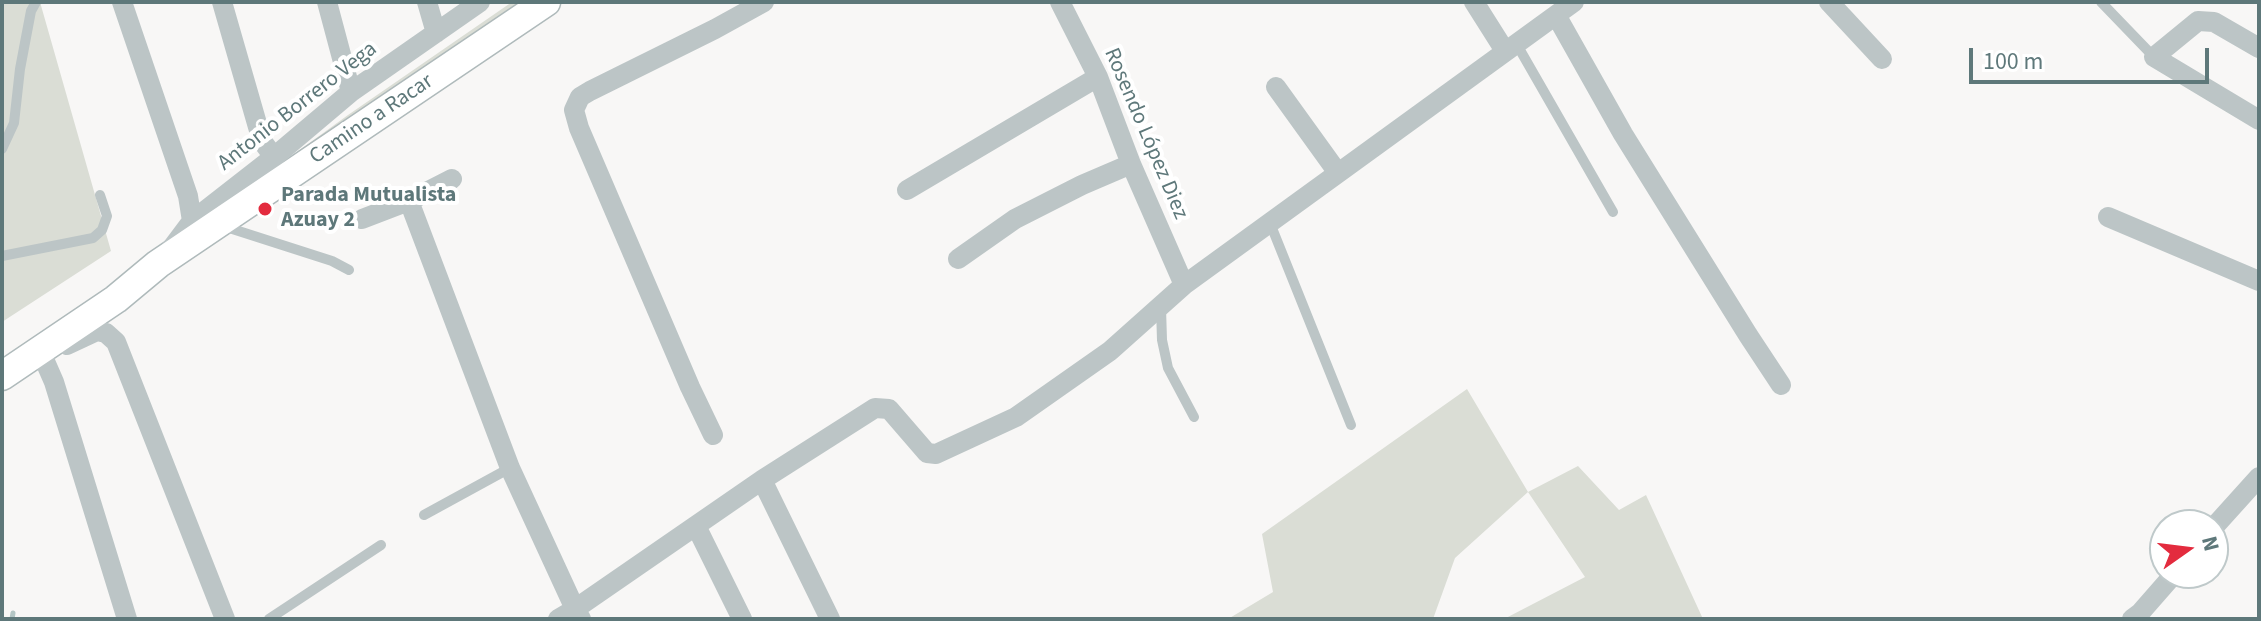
<!DOCTYPE html>
<html>
<head>
<meta charset="utf-8">
<style>
	body { margin:0 }
	#map { position:relative; width:2261px; height:621px; overflow:hidden; background:#f8f7f6; font-family:"Source Sans 3",sans-serif }
	canvas { display:block }
	.frame { position:absolute; inset:0; border:4px solid #5e787a; pointer-events:none }
	.north { position:absolute; left:2149px; top:509px; width:80px; height:80px; box-sizing:border-box; background:#fff; border:2px solid #bfc9ca; border-radius:50%; rotate:76deg; font-size:22px; font-weight:700; line-height:32px; text-align:center; color:#5e787a }
	.north::after { content:''; display:block; margin:auto; width:28px; height:36px; background:#e32b3e; clip-path:polygon(50% 0,100% 100%,50% 72%,0 100%) }
	.scale { position:absolute; left:1969px; top:48px; width:240px; height:36px; box-sizing:border-box; border:4px solid #5e787a; border-top:0; padding-left:10px; font-size:24px; line-height:28px; white-space:nowrap; color:#5e787a; -webkit-text-stroke:6px #fff; paint-order:stroke }
</style>
</head>
<body>
<div id="map">
<canvas width="2261" height="621"></canvas>
<div class="frame"></div>
<div class="north">N</div>
<div class="scale">100 m</div>
</div>
<script>
const g = document.querySelector('canvas').getContext('2d');
g.lineJoin = 'round';
function paint(path, color) {
  g.fillStyle = color;
  g.fill(path, 'evenodd');
}
function poly(rows) {
  const path = new Path2D();
  for (const r of rows) {
    path.moveTo(r[0], r[1]);
    for (let i = 2; i < r.length; i += 2) path.lineTo(r[i], r[i + 1]);
  }
  return path;
}
function stroke(path, color, width, dash) {
  g.strokeStyle = color;
  g.lineWidth = width;
  g.lineCap = dash ? 'butt' : 'round';
  g.setLineDash(dash || []);
  g.stroke(path);
}
function write(font, color, halo, rows, align = 'center') {
  g.font = font + ' "Source Sans 3",sans-serif';
  g.lineWidth = 8;
  g.setLineDash([]);
  g.textBaseline = 'middle';
  g.strokeStyle = halo;
  g.fillStyle = color;
  for (const [text, x, y, turn = 0] of rows) {
    g.save();
    g.translate(x, y);
    g.rotate((+turn || 0) * Math.PI / 180);
    g.textAlign = isNaN(turn) ? turn : align;
    if (halo) g.strokeText(text, 0, 0);
    g.fillText(text, 0, 0);
    g.restore();
  }
}
const green = poly([
	[2,2,40,2,111,251,2,322],
	[512,2,523,2,217,210,348,115],
	[1467,389,1528,492,1578,466,1619,510,1646,495,1703,619,1504,619,1585,577,1528,492,1455,558,1433,619,1228,619,1273,592,1262,534]
]);
const stream = poly([
	[12,619,13,613]
]);
const lane = poly([
	[2101,2,2154,57],
	[1516,43,1613,212],
	[2,149,14,123,20,69,31,11,36,2],
	[1270,223,1351,425],
	[223,226,332,261,349,270],
	[2,256,93,238,102,230,107,216,100,195],
	[1161,308,1162,340,1168,368,1194,417],
	[424,515,510,468],
	[269,619,381,545]
]);
const street = poly([
	[122,2,188,196,192,221],
	[222,2,262,141,274,157],
	[327,2,351,92],
	[427,2,436,33],
	[1060,2,1098,77,1131,164,1184,285],
	[1474,2,1505,51],
	[1829,2,1882,59],
	[1556,15,1623,134,1748,335,1781,385],
	[2259,48,2214,22,2198,21,2154,57,2259,120],
	[1276,87,1338,173],
	[907,190,1098,77],
	[409,201,510,468,575,609,558,619],
	[2108,217,2259,281],
	[362,219,409,201,452,179],
	[171,249,192,221,274,157,351,92,480,2],
	[958,259,1015,219,1082,185,1131,164],
	[67,345,97,331,106,333,116,342,225,619],
	[40,350,54,382,127,619],
	[713,435,690,387,579,128,574,110,580,97,590,91,715,29,764,2],
	[762,480,830,619],
	[696,526,742,619],
	[2213,528,2259,477],
	[581,619,575,609,762,480,875,408,889,409,927,453,936,454,1016,417,1110,351,1184,285,1574,2],
	[2132,619,2140,613,2175,573]
]);
const secondary = poly([
	[2,376,116,299,158,264,546,2]
]);
const markers = [
	[265,209,8,"#e32b3e"]
];
const streetNames = [
	["Antonio Borrero Vega",298,107,-38],
	["Camino a Racar",372,120,-34],
	["Rosendo López Diez",1145,134,67]
];
const poiNames = [
	["Parada Mutualista",281,196],
	["Azuay 2",281,221]
];
paint(green, '#daddd5');
stroke(stream, '#b4c6c5', 5);
stroke(secondary, '#afbabb', 31);
stroke(lane, '#bcc5c6', 10);
stroke(street, '#bcc5c6', 20);
stroke(secondary, '#fff', 28);
for (const [x, y, r, color] of markers) {
  const dot = new Path2D();
  dot.arc(x, y, r, 0, 2 * Math.PI);
  g.fillStyle = color;
  g.fill(dot);
  stroke(dot, '#fff', 3);
}
write('22px', '#5e787a', '#fff', streetNames);
write('bold 22px', '#5e787a', '#fff', poiNames, 'left');
</script>
</body>
</html>
